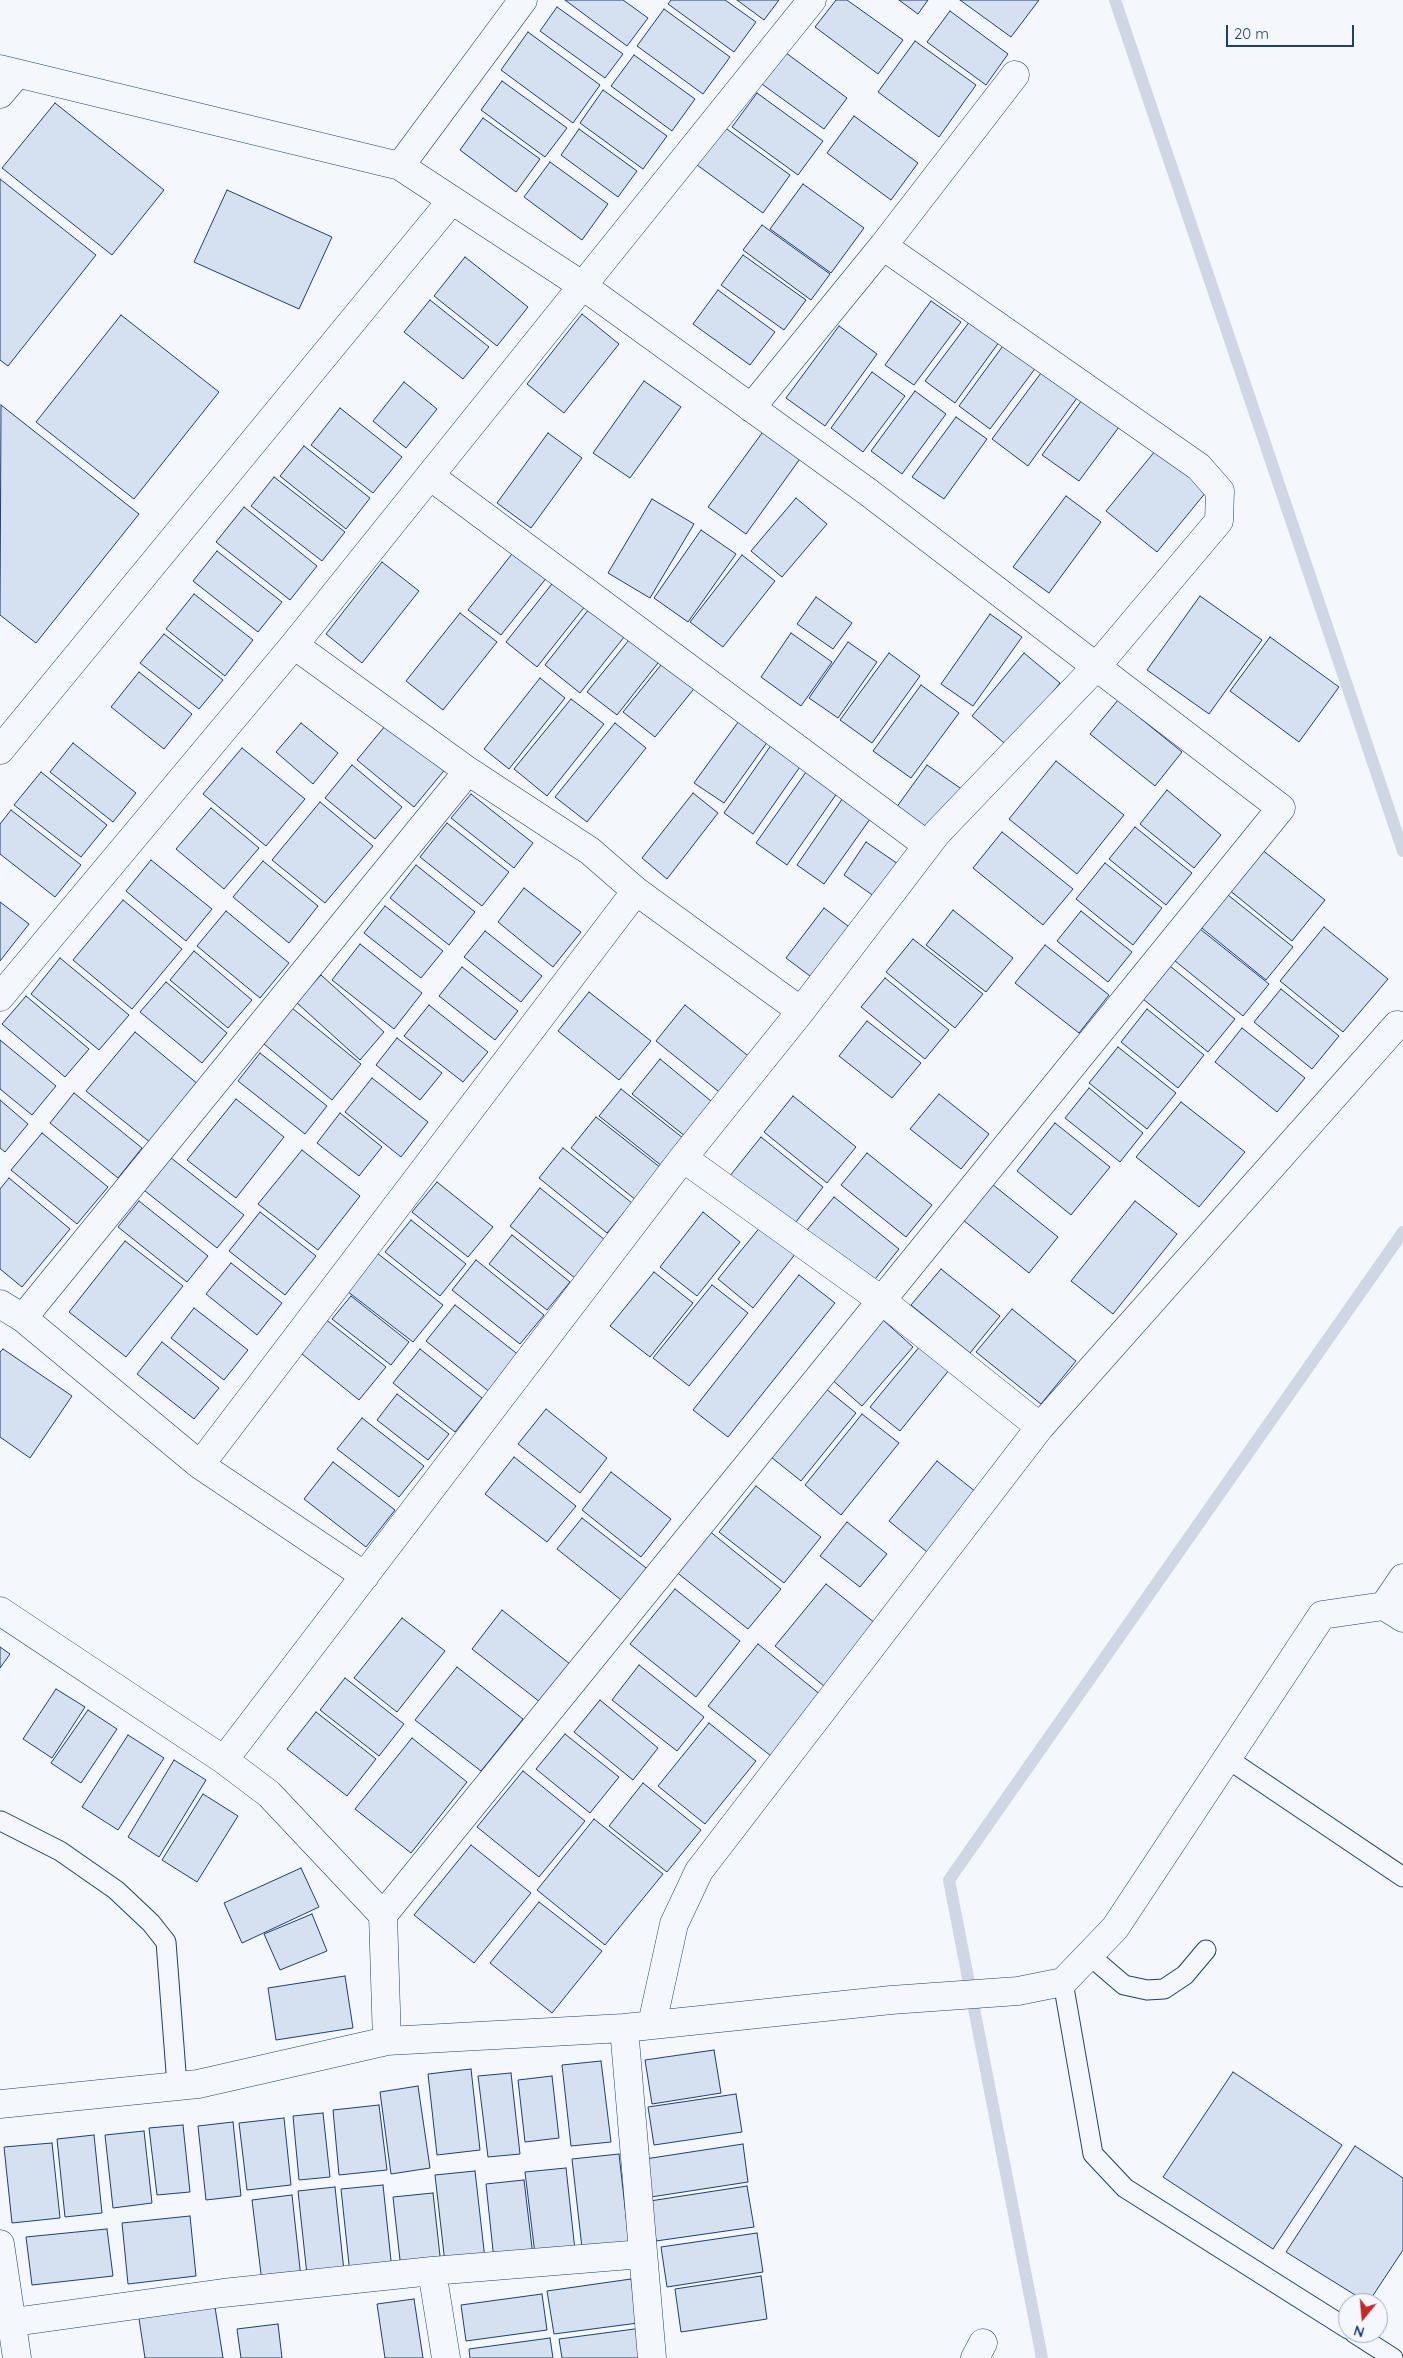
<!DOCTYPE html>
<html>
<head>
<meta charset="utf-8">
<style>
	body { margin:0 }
	#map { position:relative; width:1403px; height:2358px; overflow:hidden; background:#f4f7fb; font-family:Quicksand,sans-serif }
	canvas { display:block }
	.north { position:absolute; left:1338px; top:2293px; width:50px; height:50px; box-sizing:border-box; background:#f4f7fb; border:1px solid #9eadc5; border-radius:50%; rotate:197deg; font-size:14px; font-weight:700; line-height:20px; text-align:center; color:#1d3f73 }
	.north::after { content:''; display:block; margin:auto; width:18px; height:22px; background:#c62828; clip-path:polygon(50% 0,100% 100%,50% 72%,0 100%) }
	.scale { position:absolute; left:1226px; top:25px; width:128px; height:22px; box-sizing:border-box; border:2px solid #1d3f73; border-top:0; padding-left:6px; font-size:15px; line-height:18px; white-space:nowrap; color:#1d3f73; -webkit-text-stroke:4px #f4f7fb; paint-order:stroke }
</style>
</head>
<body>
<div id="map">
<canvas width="1403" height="2358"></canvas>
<div class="north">N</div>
<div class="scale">20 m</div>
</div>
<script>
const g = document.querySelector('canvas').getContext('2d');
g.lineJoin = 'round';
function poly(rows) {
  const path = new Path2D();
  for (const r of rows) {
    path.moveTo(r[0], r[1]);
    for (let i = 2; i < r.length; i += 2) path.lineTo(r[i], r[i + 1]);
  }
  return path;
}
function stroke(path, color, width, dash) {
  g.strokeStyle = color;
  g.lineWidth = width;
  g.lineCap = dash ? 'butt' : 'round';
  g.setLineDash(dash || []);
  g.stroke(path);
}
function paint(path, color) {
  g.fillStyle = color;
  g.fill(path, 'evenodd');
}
const stream = poly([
	[1115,0,1403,851],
	[1042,2358,949,1880,1403,1232]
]);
const building = poly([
	[565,0,623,0,648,18,627,46,565,0],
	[671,0,725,0,756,22,734,52,668,4,671,0],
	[737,0,779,0,764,20,737,0],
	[836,0,847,0,903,40,878,74,815,27,836,0],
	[899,0,928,0,918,14,899,0],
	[960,0,1039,0,1011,37,960,0],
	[557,7,623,54,605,78,540,31,557,7],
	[664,9,730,57,703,94,637,46,664,9],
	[950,11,1008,54,986,85,927,42,950,11],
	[528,32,600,85,573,123,501,70,528,32],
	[915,41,976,85,939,137,878,92,915,41],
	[778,47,847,98,824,129,755,79,778,47],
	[634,55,695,99,672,131,611,86,634,55],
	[502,81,567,128,545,157,481,110,502,81],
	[603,90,667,136,643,169,580,123,603,90],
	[757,93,823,141,798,175,732,127,757,93],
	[55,103,164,190,112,255,2,168,55,103],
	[854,116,918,163,891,200,827,153,854,116],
	[483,118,540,159,516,192,460,150,483,118],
	[724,127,790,175,763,213,697,165,724,127],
	[579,129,637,171,618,197,561,155,579,129],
	[550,162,608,204,582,240,524,197,550,162],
	[0,179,96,255,8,366,0,360,0,179],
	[803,184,864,228,831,273,770,229,803,184],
	[227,190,332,237,299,309,194,262,227,190],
	[762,225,830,274,811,300,743,250,762,225],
	[743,255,806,300,784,330,721,285,743,255],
	[465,257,528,307,497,346,434,296,465,257],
	[718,290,775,332,750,365,693,324,718,290],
	[430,300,489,347,463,379,404,332,430,300],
	[931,301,961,322,914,385,885,365,931,301],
	[582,314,619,344,564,413,527,384,582,314],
	[121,315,219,392,134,499,36,422,121,315],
	[973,317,1002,338,955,403,925,381,973,317],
	[839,326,877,354,825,426,786,398,839,326],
	[1008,339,1040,362,990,429,959,406,1008,339],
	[872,372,905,396,863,452,831,428,872,372],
	[1041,373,1077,398,1028,466,992,439,1041,373],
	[644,381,681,407,630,478,593,453,644,381],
	[404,382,437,409,406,448,373,421,404,382],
	[915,391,946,414,902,474,871,451,915,391],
	[1082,400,1119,427,1079,481,1042,455,1082,400],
	[1,405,139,514,36,643,0,615,1,405],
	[340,408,402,457,373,493,311,445,340,408],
	[956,417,987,439,944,499,912,477,956,417],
	[765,429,802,456,746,534,708,507,765,429],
	[548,433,582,458,531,528,497,503,548,433],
	[1160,445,1211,486,1157,552,1106,511,1160,445],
	[304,446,370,498,346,529,280,476,304,446],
	[274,477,345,532,322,561,251,506,274,477],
	[1066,496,1101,522,1049,593,1013,567,1066,496],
	[796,498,827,524,782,577,751,551,796,498],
	[652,499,694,524,650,598,608,573,652,499],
	[244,507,317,566,290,600,216,542,244,507],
	[701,530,736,554,688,622,654,598,701,530],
	[515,550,548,576,501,635,468,610,515,550],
	[217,551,282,602,258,632,193,581,217,551],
	[742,555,775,581,723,647,690,622,742,555],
	[382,562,419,591,362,663,326,634,382,562],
	[555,580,586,605,537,667,506,642,555,580],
	[194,594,253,640,225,676,166,629,194,594],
	[1200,596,1262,640,1209,714,1147,670,1200,596],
	[816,597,852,623,833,649,797,624,816,597],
	[593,604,628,632,580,693,545,665,593,604],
	[460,613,497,642,443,710,406,681,460,613],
	[990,614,1022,637,973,706,941,684,990,614],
	[791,633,832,662,801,706,761,677,791,633],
	[164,634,223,680,199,709,140,663,164,634],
	[633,635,662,658,617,715,587,692,633,635],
	[1270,637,1339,687,1299,742,1230,691,1270,637],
	[848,642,877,662,838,718,809,698,848,642],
	[889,653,920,676,872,743,840,720,889,653],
	[1024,653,1060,683,1009,747,972,716,1024,653],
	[665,660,697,685,655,737,623,712,665,660],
	[139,672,192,714,164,749,111,707,139,672],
	[540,678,565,698,509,769,484,749,540,678],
	[921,685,959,713,911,778,873,751,921,685],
	[571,699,604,724,547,796,514,769,571,699],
	[1118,700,1182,752,1155,786,1090,734,1118,700],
	[744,714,773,734,724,803,694,783,744,714],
	[390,720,447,767,414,807,357,760,390,720],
	[301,723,338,753,313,784,276,752,301,723],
	[615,723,646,748,587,822,555,797,615,723],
	[774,741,804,761,753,834,724,813,774,741],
	[73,743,136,793,113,822,50,772,73,743],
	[242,748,305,799,266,846,203,794,242,748],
	[1056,761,1124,815,1077,874,1009,819,1056,761],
	[352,765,402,807,375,839,325,798,352,765],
	[811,765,842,786,787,865,756,843,811,765],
	[927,765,963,790,927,840,891,815,927,765],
	[41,772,107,825,81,857,14,805,41,772],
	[1167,790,1221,835,1194,868,1140,824,1167,790],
	[847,792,875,812,824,884,797,865,847,792],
	[693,793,718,813,667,879,642,858,693,793],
	[471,794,533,843,514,868,451,818,471,794],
	[320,802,373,846,325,903,272,860,320,802],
	[211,808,259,848,224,889,176,849,211,808],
	[11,810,81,865,55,897,0,854,0,824,11,810],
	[447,823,509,872,482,906,420,857,447,823],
	[1135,827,1192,873,1166,905,1109,859,1135,827],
	[1002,832,1073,889,1043,925,973,868,1002,832],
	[866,842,901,866,878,899,844,875,866,842],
	[1261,849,1325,900,1292,941,1228,889,1261,849],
	[151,860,212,909,186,941,126,891,151,860],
	[263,861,318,906,289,943,233,897,263,861],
	[1105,863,1162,908,1133,945,1076,899,1105,863],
	[416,865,475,912,449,945,390,898,416,865],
	[1218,887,1293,947,1266,980,1192,920,1218,887],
	[524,888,581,932,553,967,498,922,524,888],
	[123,900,182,949,132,1009,73,960,123,900],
	[0,902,29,924,0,961,0,902],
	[385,906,443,951,421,978,364,933,385,906],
	[824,908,852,929,814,979,786,958,824,908],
	[953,910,1013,958,986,992,926,945,953,910],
	[226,911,289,963,260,998,197,946,226,911],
	[1081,911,1132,952,1108,982,1057,941,1081,911],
	[1195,925,1269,984,1243,1016,1169,956,1195,925],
	[1324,927,1388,979,1343,1032,1280,981,1324,927],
	[485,931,542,976,521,1002,464,957,485,931],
	[913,939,983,994,955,1028,886,972,913,939],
	[360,944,422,993,394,1029,332,980,360,944],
	[1045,945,1109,995,1079,1033,1015,983,1045,945],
	[194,951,252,1000,228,1028,170,980,194,951],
	[60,958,129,1015,99,1050,31,994,60,958],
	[1170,966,1235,1019,1208,1052,1143,999,1170,966],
	[462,967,518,1011,495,1040,439,996,462,967],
	[321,975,384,1032,360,1060,296,1002,321,975],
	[885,978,949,1030,925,1059,861,1007,885,978],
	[166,982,227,1033,202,1063,140,1012,166,982],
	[1281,989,1339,1036,1312,1069,1254,1022,1281,989],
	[589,992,651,1041,619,1080,558,1031,589,992],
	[26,996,89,1049,65,1077,2,1024,26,996],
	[429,1005,488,1052,463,1082,404,1036,429,1005],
	[685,1005,752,1059,723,1095,656,1041,685,1005],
	[292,1008,361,1064,332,1100,264,1044,292,1008],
	[1147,1009,1204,1055,1178,1088,1121,1042,1147,1009],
	[867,1021,921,1063,892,1098,839,1056,867,1021],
	[1242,1028,1305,1078,1277,1112,1215,1062,1242,1028],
	[135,1032,199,1085,151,1143,86,1091,135,1032],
	[397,1038,442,1073,420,1100,376,1065,397,1038],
	[0,1040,56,1086,32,1115,0,1089,0,1040],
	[1118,1047,1176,1093,1147,1129,1089,1083,1118,1047],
	[260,1053,327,1106,305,1134,238,1081,260,1053],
	[660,1059,717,1106,690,1140,632,1094,660,1059],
	[372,1078,428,1122,401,1157,345,1112,372,1078],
	[1089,1088,1143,1133,1120,1162,1065,1118,1089,1088],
	[621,1089,688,1142,667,1170,599,1116,621,1089],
	[74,1093,142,1148,118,1178,50,1123,74,1093],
	[939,1094,989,1134,961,1169,910,1129,939,1094],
	[793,1096,856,1147,827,1183,764,1132,793,1096],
	[236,1099,284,1137,236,1198,187,1160,236,1099],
	[0,1100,28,1124,5,1152,0,1148,0,1100],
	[1181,1102,1245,1152,1199,1207,1136,1157,1181,1102],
	[340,1113,382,1147,359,1176,317,1143,340,1113],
	[596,1117,661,1168,636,1200,571,1148,596,1117],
	[1055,1123,1110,1167,1071,1215,1017,1171,1055,1123],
	[42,1133,108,1187,77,1224,11,1170,42,1133],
	[761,1137,823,1187,792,1227,729,1177,761,1137],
	[563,1148,632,1203,607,1233,539,1178,563,1148],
	[302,1150,360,1196,318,1250,258,1204,302,1150],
	[867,1153,932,1205,906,1237,841,1185,867,1153],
	[166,1154,244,1215,217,1248,140,1187,166,1154],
	[9,1178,70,1229,22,1287,0,1269,0,1189,9,1178],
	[437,1182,493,1227,468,1257,412,1212,437,1182],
	[992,1184,1058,1237,1029,1273,963,1220,992,1184],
	[540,1188,605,1240,575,1278,510,1226,540,1188],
	[834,1197,899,1249,868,1288,803,1235,834,1197],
	[139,1201,208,1256,187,1282,118,1227,139,1201],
	[1135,1201,1177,1234,1113,1314,1071,1281,1135,1201],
	[260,1212,316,1256,285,1295,229,1251,260,1212],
	[703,1212,740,1242,697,1296,660,1267,703,1212],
	[411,1220,466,1264,440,1296,385,1252,411,1220],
	[761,1226,796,1253,753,1308,718,1279,761,1226],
	[512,1235,570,1282,547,1310,489,1264,512,1235],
	[125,1241,183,1286,126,1357,69,1312,125,1241],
	[377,1253,443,1305,413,1342,347,1291,377,1253],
	[476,1260,544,1315,520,1344,452,1290,476,1260],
	[231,1263,282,1303,257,1335,206,1294,231,1263],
	[941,1269,1000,1316,970,1353,911,1305,941,1269],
	[654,1272,693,1303,650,1357,610,1326,654,1272],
	[799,1275,835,1303,728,1437,693,1410,799,1275],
	[712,1285,748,1313,689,1386,653,1358,712,1285],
	[351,1296,409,1342,391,1365,332,1319,351,1296],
	[455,1305,520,1356,491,1393,426,1341,455,1305],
	[194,1308,248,1350,224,1380,171,1338,194,1308],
	[1012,1309,1076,1361,1041,1404,976,1352,1012,1309],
	[324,1318,386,1367,359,1400,297,1350,324,1318],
	[882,1319,913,1347,862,1406,830,1378,882,1319],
	[925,1340,954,1364,900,1431,870,1407,925,1340],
	[162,1342,219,1388,194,1419,137,1374,162,1342],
	[3,1349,72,1396,30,1458,0,1437,0,1352,3,1349],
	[420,1349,482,1398,455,1432,393,1383,420,1349],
	[820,1384,856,1413,801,1481,766,1453,820,1384],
	[397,1394,449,1434,428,1460,377,1420,397,1394],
	[546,1409,607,1458,580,1493,518,1444,546,1409],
	[862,1414,899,1443,841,1515,805,1485,862,1414],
	[362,1418,424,1466,399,1497,337,1449,362,1418],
	[514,1457,576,1506,547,1542,485,1494,514,1457],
	[937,1461,976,1492,927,1552,889,1521,937,1461],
	[333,1462,395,1510,366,1547,304,1499,333,1462],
	[611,1472,671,1519,641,1557,582,1510,611,1472],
	[756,1486,821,1537,784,1583,719,1532,756,1486],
	[582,1518,650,1571,625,1603,557,1549,582,1518],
	[847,1522,887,1554,860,1587,820,1556,847,1522],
	[703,1526,781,1589,748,1629,670,1567,703,1526],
	[826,1584,875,1623,824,1686,775,1646,826,1584],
	[675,1589,740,1641,696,1697,630,1644,675,1589],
	[502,1610,570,1664,540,1702,472,1649,502,1610],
	[402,1618,445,1651,397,1712,354,1678,402,1618],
	[758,1644,821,1695,771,1756,708,1706,758,1644],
	[0,1647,10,1654,0,1668,0,1647],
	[639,1665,704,1717,677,1751,612,1700,639,1665],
	[457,1667,523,1719,481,1771,415,1720,457,1667],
	[345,1678,404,1724,379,1756,320,1710,345,1678],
	[56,1689,85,1707,52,1758,23,1739,56,1689],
	[600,1700,658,1748,633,1780,574,1732,600,1700],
	[88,1710,117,1729,81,1783,51,1763,88,1710],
	[316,1712,376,1759,347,1796,287,1749,316,1712],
	[709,1723,756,1761,705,1824,658,1786,709,1723],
	[565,1734,619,1777,590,1813,536,1769,565,1734],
	[128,1735,164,1758,118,1830,82,1807,128,1735],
	[412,1738,467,1782,411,1853,355,1809,412,1738],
	[174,1760,206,1780,159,1857,128,1837,174,1760],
	[523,1771,585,1821,539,1877,477,1827,523,1771],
	[643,1783,701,1830,667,1872,609,1826,643,1783],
	[203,1794,238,1816,197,1882,162,1860,203,1794],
	[594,1819,663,1874,605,1945,537,1890,594,1819],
	[471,1845,531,1893,474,1963,414,1915,471,1845],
	[301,1868,319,1907,242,1943,224,1903,301,1868],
	[539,1902,602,1951,552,2013,490,1963,539,1902],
	[312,1914,327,1951,280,1970,264,1934,312,1914],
	[345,1976,353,2028,276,2040,268,1988,345,1976],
	[714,2050,721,2093,652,2104,645,2060,714,2050],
	[601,2061,611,2142,571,2146,562,2065,601,2061],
	[471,2069,480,2150,437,2155,428,2074,471,2069],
	[1233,2072,1342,2145,1273,2249,1163,2177,1233,2072],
	[511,2073,520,2154,488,2157,478,2076,511,2073],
	[552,2076,559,2138,525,2142,518,2080,552,2076],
	[418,2086,430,2168,391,2174,380,2092,418,2086],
	[736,2094,742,2132,654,2145,648,2107,736,2094],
	[379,2105,387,2170,339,2175,333,2110,379,2105],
	[323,2113,330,2177,299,2180,293,2116,323,2113],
	[284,2118,291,2185,247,2190,239,2123,284,2118],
	[233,2122,241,2196,206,2200,198,2126,233,2122],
	[183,2125,190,2192,157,2195,149,2128,183,2125],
	[144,2131,152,2203,113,2208,105,2135,144,2131],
	[94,2135,102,2213,65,2217,57,2139,94,2135],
	[52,2143,60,2218,12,2223,4,2147,52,2143],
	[743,2144,748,2182,651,2197,645,2159,743,2144],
	[1355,2146,1403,2178,1403,2250,1368,2303,1286,2252,1355,2146],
	[619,2154,629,2243,582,2248,572,2159,619,2154],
	[566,2168,575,2250,535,2254,525,2172,566,2168],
	[475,2171,485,2259,445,2263,435,2175,475,2171],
	[524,2180,533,2256,494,2260,486,2184,524,2180],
	[383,2185,392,2270,350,2274,341,2189,383,2185],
	[747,2186,754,2227,656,2241,650,2201,747,2186],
	[335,2187,344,2271,307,2275,298,2191,335,2187],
	[433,2193,441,2265,401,2269,393,2197,433,2193],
	[292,2195,301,2278,262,2282,252,2200,292,2195],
	[190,2216,196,2276,128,2284,122,2223,190,2216],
	[107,2229,113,2276,32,2285,26,2237,107,2229],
	[757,2233,763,2272,667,2287,661,2247,757,2233],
	[761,2276,767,2319,681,2332,675,2289,761,2276],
	[631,2279,638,2323,554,2334,547,2291,631,2279],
	[542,2294,547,2330,466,2341,461,2305,542,2294],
	[414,2299,423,2358,385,2358,377,2304,414,2299],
	[214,2301,223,2358,145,2358,138,2312,214,2301],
	[278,2324,282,2358,241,2358,237,2329,278,2324],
	[642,2328,647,2358,562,2358,559,2339,642,2328],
	[550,2338,553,2358,470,2358,469,2349,550,2338]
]);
const service = poly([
	[1228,1759,1403,1877],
	[1,1821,60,1851,116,1890,151,1923,166,1942,177,2085],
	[1089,1955,1124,1985,1147,1990,1164,1989,1185,1975,1206,1950],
	[1063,1982,1093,2154,1125,2188,1348,2329],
	[1354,2333,1393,2358]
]);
const minor = poly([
	[0,69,400,166,583,286,868,492,1281,808,383,1915],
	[0,94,17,74],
	[400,166,523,0],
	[751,408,883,246,1015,75],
	[430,476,927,845],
	[294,645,468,771,590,851,636,891,801,1011],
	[0,750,452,200],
	[0,997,294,645,812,0],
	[683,1158,881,1300,1040,1427],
	[0,1304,23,1318,200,1465,365,1576],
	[23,1318,468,771],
	[200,1465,636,891],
	[1384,1606,1403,1578],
	[0,1611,224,1760,269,1794,383,1915,387,2041],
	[224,1760,683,1158,801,1011,937,833,1096,667,1219,521,1220,491,1199,467,883,246],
	[652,2024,674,1924,699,1871,1040,1427,1397,1025],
	[624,2028,652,2358],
	[0,2104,198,2084,387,2041,624,2028,891,2000,1018,1991,1063,1982,1115,1928,1322,1615,1384,1606,1403,1618],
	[0,2244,17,2358],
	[432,2271,446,2358],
	[0,2324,223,2293,432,2271,643,2254],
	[975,2358,983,2343]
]);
stroke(stream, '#cfd7e4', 12);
paint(building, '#d5e0f0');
stroke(building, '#1d3f73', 1);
stroke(service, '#1d3f73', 21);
stroke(minor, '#1d3f73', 29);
stroke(service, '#f4f7fb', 19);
stroke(minor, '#f4f7fb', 28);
</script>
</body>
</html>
